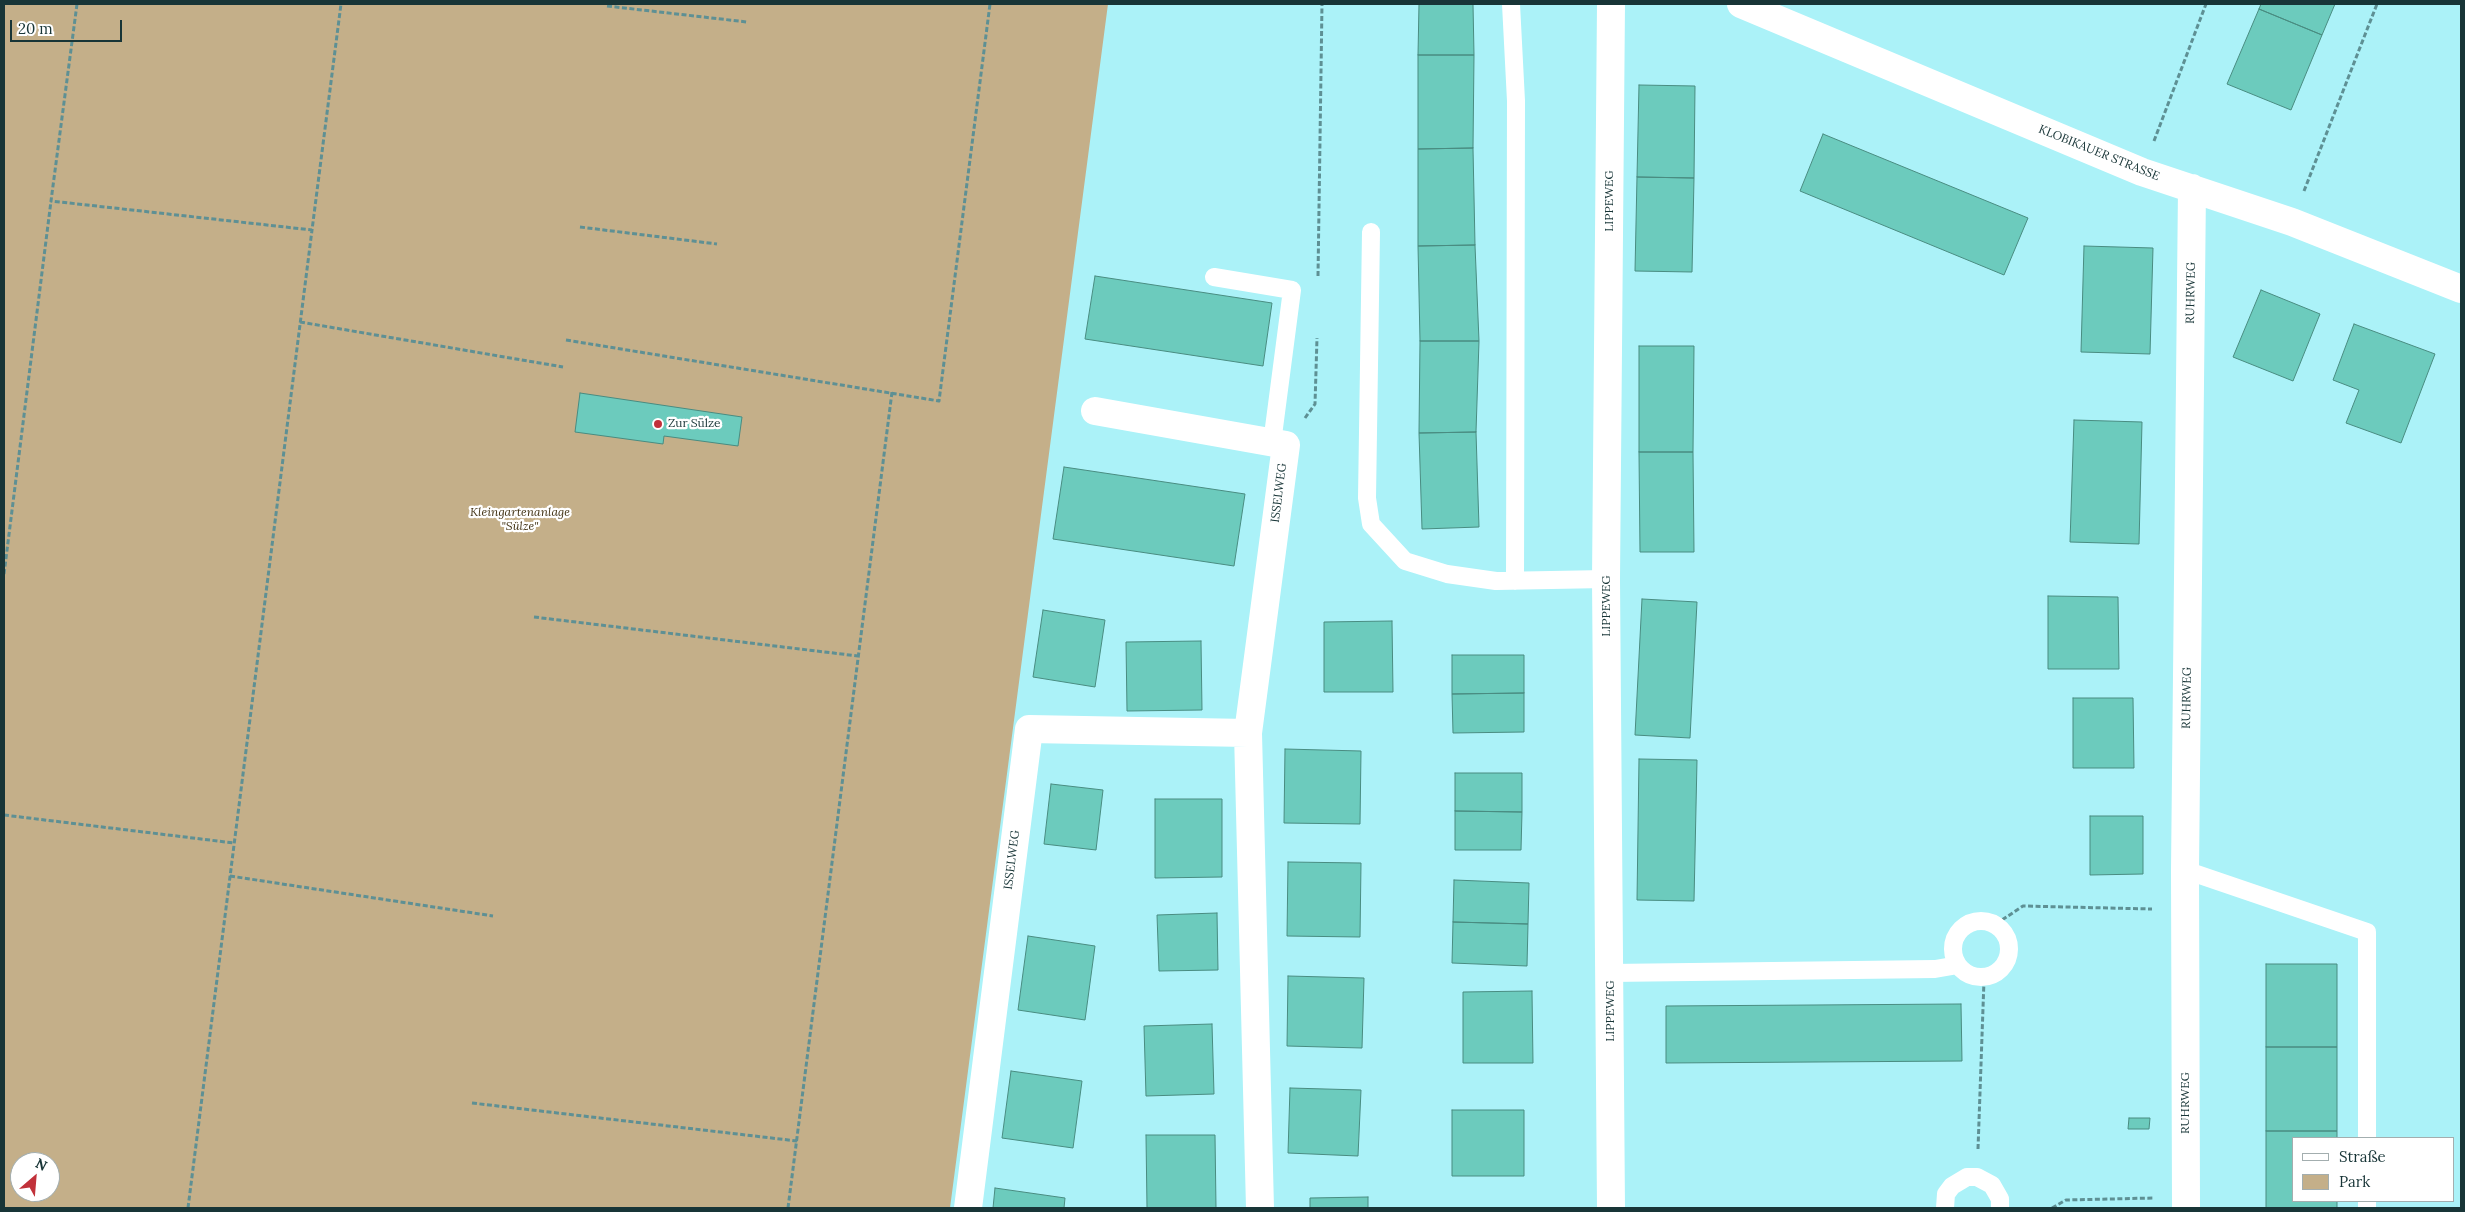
<!DOCTYPE html>
<html>
<head>
<meta charset="utf-8">
<style>
	body { margin:0 }
	#map { position:relative; width:2465px; height:1212px; overflow:hidden; background:#abf2f8; font-family:Lora,serif }
	canvas { display:block }
	.frame { position:absolute; inset:0; border:5px solid #183537; pointer-events:none }
	.legend { position:absolute; left:2292px; top:1137px; width:162px; height:65px; box-sizing:border-box; background:#fff; border:1px solid #a3aeaf; margin:0; padding:6px 9px; list-style:none; font-size:15px; color:#183537 }
	.legend li { display:flex; align-items:center; gap:10px; height:25px }
	.legend b { width:25px; border:1px solid #a3aeaf }
	.north { position:absolute; left:10px; top:1152px; width:50px; height:50px; box-sizing:border-box; background:#fff; border:1px solid #a3aeaf; border-radius:50%; rotate:27deg; font-size:14px; font-weight:700; line-height:20px; text-align:center; color:#183537 }
	.north::after { content:''; display:block; margin:auto; width:18px; height:22px; background:#c1313a; clip-path:polygon(50% 0,100% 100%,50% 72%,0 100%) }
	.scale { position:absolute; left:10px; top:20px; width:112px; height:22px; box-sizing:border-box; border:2px solid #183537; border-top:0; padding-left:6px; font-size:15px; line-height:18px; white-space:nowrap; color:#183537; -webkit-text-stroke:4px #fff; paint-order:stroke }
</style>
</head>
<body>
<div id="map">
<canvas width="2465" height="1212"></canvas>
<div class="frame"></div>
<ul class="legend">
<li><b style="height:6px;background:#fff"></b>Straße</li>
<li><b style="height:14px;background:#c4af89"></b>Park</li>
</ul>
<div class="north">N</div>
<div class="scale">20 m</div>
</div>
<script>
const g = document.querySelector('canvas').getContext('2d');
g.lineJoin = 'round';
function paint(path, color) {
  g.fillStyle = color;
  g.fill(path, 'evenodd');
}
function poly(rows) {
  const path = new Path2D();
  for (const r of rows) {
    if (r.length === 3) {
      path.moveTo(r[0] + r[2], r[1]);
      path.arc(r[0], r[1], r[2], 0, 2 * Math.PI);
      continue;
    }
    path.moveTo(r[0], r[1]);
    for (let i = 2; i < r.length; i += 2) path.lineTo(r[i], r[i + 1]);
  }
  return path;
}
function stroke(path, color, width, dash) {
  g.strokeStyle = color;
  g.lineWidth = width;
  g.lineCap = dash ? 'butt' : 'round';
  g.setLineDash(dash || []);
  g.stroke(path);
}
function write(font, color, halo, rows, align = 'center') {
  g.font = font + ' Lora,serif';
  g.lineWidth = 4.5;
  g.setLineDash([]);
  g.textBaseline = 'middle';
  g.strokeStyle = halo;
  g.fillStyle = color;
  for (const [text, x, y, turn = 0] of rows) {
    g.save();
    g.translate(x, y);
    g.rotate((+turn || 0) * Math.PI / 180);
    g.textAlign = isNaN(turn) ? turn : align;
    if (halo) g.strokeText(text, 0, 0);
    g.fillText(text, 0, 0);
    g.restore();
  }
}
const green = poly([
	[4,4,1108,4,950,1208,4,1208],
	[20,1162,50,1162,50,1192,20,1192]
]);
const building = poly([
	[1419,4,1473,4,1474,55,1418,55,1419,4],
	[2261,4,2335,4,2322,35,2259,9,2261,4],
	[2259,9,2322,35,2291,110,2227,84,2259,9],
	[1418,55,1474,55,1473,148,1418,149,1418,55],
	[1639,85,1695,86,1694,178,1637,177,1639,85],
	[1823,134,2028,218,2004,275,1800,191,1823,134],
	[1473,148,1475,245,1418,246,1418,149,1473,148],
	[1637,177,1694,178,1692,272,1635,271,1637,177],
	[1475,245,1479,341,1420,341,1418,246,1475,245],
	[2084,246,2153,248,2150,354,2081,352,2084,246],
	[1095,276,1272,303,1263,366,1085,339,1095,276],
	[2261,290,2320,314,2293,381,2233,357,2261,290],
	[2354,324,2435,354,2401,443,2346,423,2359,390,2333,380,2354,324],
	[1420,341,1479,341,1476,432,1419,433,1420,341],
	[1639,346,1694,346,1693,452,1639,452,1639,346],
	[580,393,742,417,738,446,664,436,663,444,575,432,580,393],
	[2074,420,2142,422,2139,544,2070,542,2074,420],
	[1476,432,1479,527,1422,529,1419,433,1476,432],
	[1639,452,1693,452,1694,552,1640,552,1639,452],
	[1064,467,1245,494,1234,566,1053,539,1064,467],
	[2048,596,2118,597,2119,669,2048,669,2048,596],
	[1642,599,1697,602,1690,738,1635,735,1642,599],
	[1043,610,1105,620,1095,687,1033,677,1043,610],
	[1392,621,1393,692,1324,692,1324,622,1392,621],
	[1201,641,1202,710,1127,711,1126,642,1201,641],
	[1452,655,1524,655,1524,693,1452,694,1452,655],
	[1524,693,1524,732,1453,733,1452,694,1524,693],
	[2073,698,2133,698,2134,768,2073,768,2073,698],
	[1285,749,1361,751,1360,824,1284,823,1285,749],
	[1639,759,1697,760,1694,901,1637,900,1639,759],
	[1455,773,1522,773,1522,812,1455,811,1455,773],
	[1051,784,1103,790,1096,850,1044,844,1051,784],
	[1155,799,1222,799,1222,877,1155,878,1155,799],
	[1455,811,1522,812,1521,850,1455,850,1455,811],
	[2090,816,2143,816,2143,874,2090,875,2090,816],
	[1288,862,1361,863,1360,937,1287,936,1288,862],
	[1454,880,1529,883,1528,924,1453,922,1454,880],
	[1217,913,1218,970,1159,971,1157,915,1217,913],
	[1453,922,1528,924,1527,966,1452,963,1453,922],
	[1028,936,1095,946,1085,1020,1018,1010,1028,936],
	[2266,964,2337,964,2337,1047,2266,1047,2266,964],
	[1288,976,1364,978,1362,1048,1287,1046,1288,976],
	[1532,991,1533,1063,1463,1063,1463,992,1532,991],
	[1961,1004,1962,1061,1666,1063,1666,1006,1961,1004],
	[1212,1024,1214,1094,1146,1096,1144,1026,1212,1024],
	[2266,1047,2337,1047,2337,1131,2266,1131,2266,1047],
	[1011,1071,1082,1081,1073,1148,1002,1138,1011,1071],
	[1290,1088,1361,1090,1358,1156,1288,1153,1290,1088],
	[1452,1110,1524,1110,1524,1176,1452,1176,1452,1110],
	[2129,1118,2150,1118,2149,1129,2128,1129,2129,1118],
	[2266,1131,2337,1131,2337,1138,2294,1138,2294,1201,2337,1201,2337,1208,2266,1208,2266,1131],
	[1146,1135,1215,1135,1216,1208,1147,1208,1146,1135],
	[995,1188,1065,1198,1064,1208,993,1208,995,1188],
	[1368,1197,1368,1208,1310,1208,1310,1198,1368,1197]
]);
const path = poly([
	[77,4,51,201,312,230,341,4],
	[607,6,747,22],
	[2154,141,2206,4],
	[2304,191,2377,4],
	[580,227,717,244],
	[1318,276,1322,4],
	[300,322,563,367],
	[566,340,939,401,990,4],
	[1305,418,1315,404,1317,338],
	[4,574,51,201],
	[534,617,858,656],
	[4,815,234,843],
	[230,876,493,916],
	[1996,924,2023,906,2152,909],
	[472,1103,797,1141],
	[1978,1149,1984,980],
	[188,1208,312,230],
	[788,1208,892,392],
	[2052,1208,2066,1200,2153,1198]
]);
const lane = poly([
	[1511,4,1516,101,1515,581],
	[1371,232,1367,498,1371,524,1405,561,1447,574,1496,581,1606,579],
	[1214,277,1292,290,1272,443],
	[2185,870,2367,932,2367,1138],
	[1981,949,28],
	[1610,973,1935,969,1958,965],
	[1945,1208,1946,1194,1952,1186,1967,1177,1977,1177,1992,1185,2000,1199,2000,1208],
	[2367,1208,2367,1201]
]);
const street = poly([
	[1611,4,1606,579,1611,1208],
	[1741,4,2142,172,2292,222,2461,289],
	[1095,411,1286,445,1248,733,1260,1208],
	[968,1208,1029,729,1248,733],
	[2186,1208,2185,870,2192,188]
]);
const markers = [
	[658,424,5,"#c1313a"]
];
const streetNames = [
	["KLOBIKAUER STRASSE",2099,153,22],
	["LIPPEWEG",1610,201,-90],
	["RUHRWEG",2191,293,-89],
	["ISSELWEG",1279,493,-83],
	["LIPPEWEG",1607,606,-90],
	["RUHRWEG",2187,698,-89],
	["ISSELWEG",1012,860,-83],
	["LIPPEWEG",1611,1011,-90],
	["RUHRWEG",2186,1103,-90]
];
const poiNames = [
	["Zur Sülze",668,424]
];
const parkNames = [
	["Kleingartenanlage",520,513],
	["\"Sülze\"",520,527]
];
paint(green, '#c4af89');
paint(building, '#6ccbbd');
stroke(building, '#498c81', 1);
stroke(path, '#5e9094', 3, [5, 2.5]);
stroke(lane, '#fff', 18);
stroke(street, '#fff', 28);
for (const [x, y, r, color] of markers) {
  const dot = new Path2D();
  dot.arc(x, y, r, 0, 2 * Math.PI);
  g.fillStyle = color;
  g.fill(dot);
  stroke(dot, '#fff', 2);
}
write('12px', '#183537', '#fff', streetNames);
write('12px', '#183537', '#fff', poiNames, 'left');
write('italic 12px', '#423315', '#fff', parkNames);
</script>
</body>
</html>
